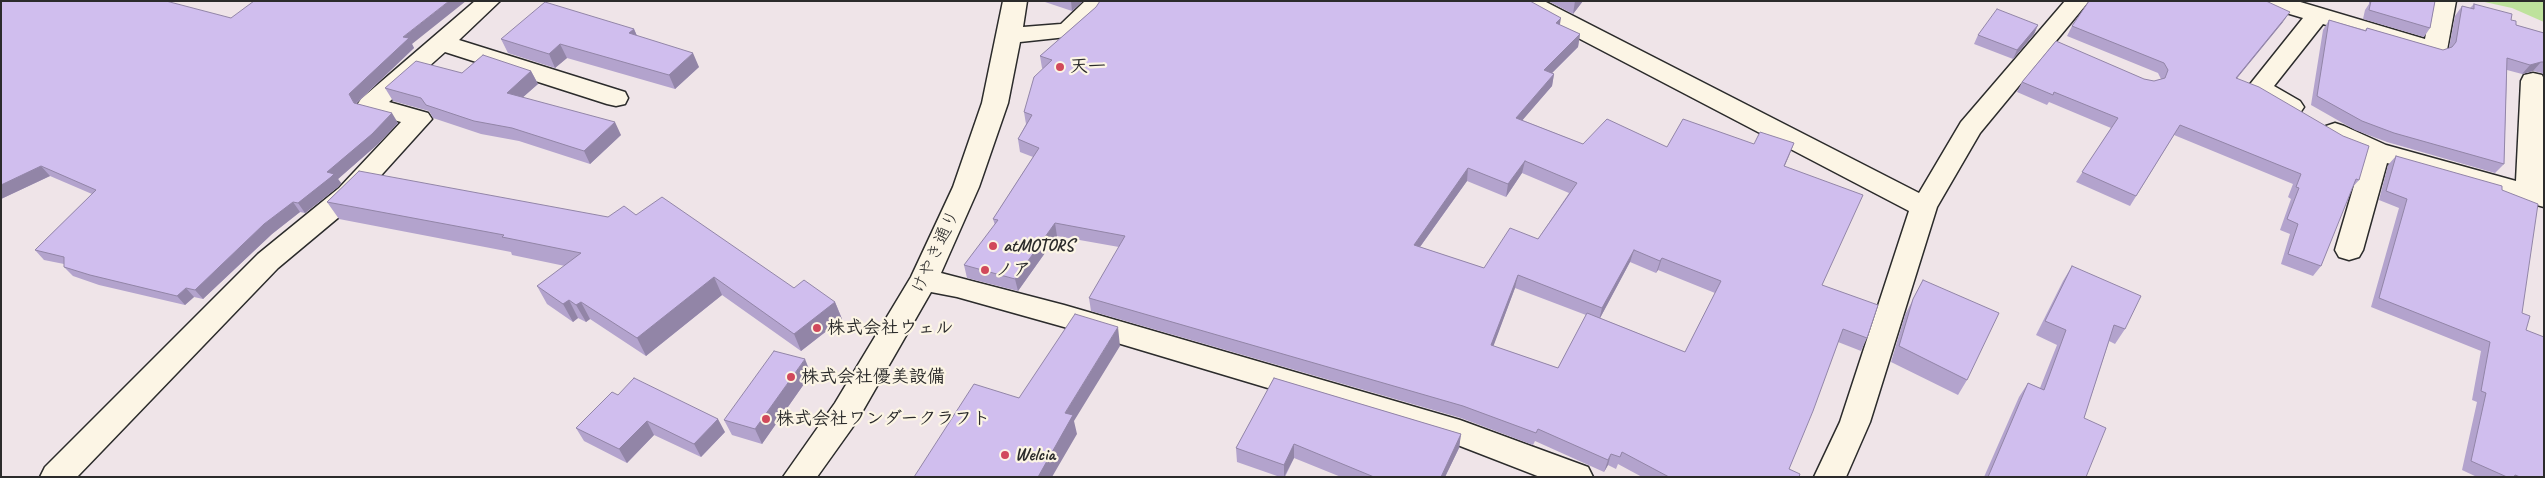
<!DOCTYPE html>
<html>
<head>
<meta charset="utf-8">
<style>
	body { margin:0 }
	#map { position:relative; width:2545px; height:478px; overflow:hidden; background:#efe4e8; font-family:Caveat,sans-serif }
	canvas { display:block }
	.frame { position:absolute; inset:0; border:2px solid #2b2b2b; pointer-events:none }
</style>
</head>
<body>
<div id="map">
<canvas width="2545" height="478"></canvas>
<div class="frame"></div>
</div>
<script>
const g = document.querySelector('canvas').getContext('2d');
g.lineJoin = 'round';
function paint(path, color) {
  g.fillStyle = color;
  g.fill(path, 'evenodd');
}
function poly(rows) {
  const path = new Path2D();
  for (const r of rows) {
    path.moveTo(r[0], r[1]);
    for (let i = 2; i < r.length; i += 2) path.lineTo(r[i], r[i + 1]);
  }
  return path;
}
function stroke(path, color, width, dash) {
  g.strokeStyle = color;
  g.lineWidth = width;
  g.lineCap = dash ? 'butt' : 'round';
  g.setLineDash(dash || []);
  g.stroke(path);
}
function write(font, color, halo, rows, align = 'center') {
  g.font = font + ' Caveat,"Klee One",sans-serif';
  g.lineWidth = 4.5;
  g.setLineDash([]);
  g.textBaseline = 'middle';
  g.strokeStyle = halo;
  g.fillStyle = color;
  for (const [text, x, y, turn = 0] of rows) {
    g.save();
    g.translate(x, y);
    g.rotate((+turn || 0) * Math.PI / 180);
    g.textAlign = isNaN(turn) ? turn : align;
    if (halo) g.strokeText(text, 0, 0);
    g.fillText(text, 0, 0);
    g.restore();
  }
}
const green = poly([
	[2480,1,2544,1,2544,22,2512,8]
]);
const minor = poly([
	[475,1,500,1,459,40,625,92,628,98,625,104,616,106,607,104,445,52,389,102,428,113,432,119,357,202,278,268,77,477,40,477,45,467,258,254,339,188,401,122,361,111,357,105,361,99,475,1],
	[1003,1,1027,1,1023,27,1061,24,1085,1,1110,1,1076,36,1020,42,1008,103,979,187,941,273,1064,305,1460,420,1588,467,1593,477,1540,477,1455,444,1064,327,957,297,931,292,857,421,817,477,783,477,835,403,911,277,953,187,982,103,1003,1],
	[1514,1,1544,1,1919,193,1961,122,2065,1,2089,1,1980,133,1937,207,1870,422,1846,477,1814,477,1840,422,1909,211,1517,6,1514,1],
	[2260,1,2297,1,2425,39,2432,1,2456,1,2447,50,2444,55,2435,58,2323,24,2274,86,2300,101,2304,107,2300,113,2291,115,2282,113,2250,94,2247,88,2303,18,2263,6,2260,1],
	[2533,73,2542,75,2544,79,2544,207,2387,163,2363,250,2359,257,2349,260,2339,257,2335,250,2363,155,2326,138,2322,132,2326,126,2335,123,2344,126,2386,145,2516,181,2521,81,2524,75,2533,73]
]);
const wall = poly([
	[1,1,231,18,412,44,414,48,356,104,398,123,378,144,338,179,341,183,338,187,305,213,300,212,272,234,203,299,194,297,185,305,99,285,73,276,64,267,64,264,44,260,35,250,92,194,50,176,1,199],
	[1042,1,1083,1,1072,11],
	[1548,1,1583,1,1573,14],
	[2369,1,2435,1,2430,28,2424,37,2363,19,2365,10,2369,4],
	[2474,4,2511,20,2516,25,2544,33,2544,76,2542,73,2533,71,2522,74,2507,70,2504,164,2495,173,2387,142,2355,130,2311,105,2323,30,2329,20,2365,30,2367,28,2443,50,2449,48,2455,16,2462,6,2470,8],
	[1096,7,1560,25,1580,34,1578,47,1552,73,1554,74,1552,86,1522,120,1583,144,1667,147,1794,143,1784,167,1822,286,1867,338,1861,351,1838,342,1789,469,1799,477,1642,477,1618,464,1616,469,1608,465,1604,472,1535,441,1533,445,1461,418,1091,311,1089,298,1119,247,1057,236,1018,291,967,278,964,265,995,225,993,219,1033,157,1020,152,1018,139,1026,124,1024,112,1043,69,1042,68,1040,56],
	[1522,173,1569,193,1538,239,1484,268,1420,247,1467,181,1506,197],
	[1630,262,1656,273,1658,270,1715,293,1685,352,1600,318],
	[1515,288,1586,315,1558,368,1493,346],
	[2283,22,2237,78,2359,180,2351,189,2321,266,2313,276,2281,264,2290,234,2280,230,2291,199,2288,197,2293,184,2174,135,2130,206,2076,182,2111,128,2049,102,2047,105,2017,92,2022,82,2144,79,2154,81,2161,79,2158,73,2067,36,2072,26],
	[2038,25,2034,34,2013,59,1974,44,1978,35],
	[634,29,637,36,699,67,675,89,567,58,555,68,508,53,501,39],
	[531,71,538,84,523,97,621,135,590,164,519,141,481,134,433,118,429,111,393,101,385,88,462,73],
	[2396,156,2502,190,2522,313,2526,330,2544,477,2477,477,2462,470,2477,402,2472,400,2481,351,2371,307,2399,208,2379,200,2388,165],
	[327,202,608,217,636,215,794,288,835,302,842,319,801,351,722,295,646,356,590,319,586,322,578,318,573,322,547,304,537,286,565,266,512,255,511,252,339,219],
	[2072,266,2125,329,2115,344,2109,341,2084,418,2086,477,1984,477,2019,397,2028,383,2040,388,2057,345,2036,335,2063,281],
	[1923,280,1967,380,1958,395,1891,362,1905,315],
	[811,374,762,444,732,435,724,420],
	[1274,378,1461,434,1459,448,1445,477,1341,477,1294,458,1285,477,1280,477,1237,462,1236,448],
	[618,395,725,432,701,457,654,435,627,463,584,441,576,428]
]);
const shadedWall = poly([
	[449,1,466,1,412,44,414,48,355,104,360,113,349,94,403,37],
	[1071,1,1083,1,1072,11],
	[1575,1,1583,1,1573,14],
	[2290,12,2283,22,2229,88,2236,78],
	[1561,18,1559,30,1556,23],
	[2038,25,2034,34,2013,59,2017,50],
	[634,29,640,43,629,33],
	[1580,34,1578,47,1542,83,1544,70],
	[560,44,567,58,555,68,549,54],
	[693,53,699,67,675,89,669,75],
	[2541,62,2533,71,2522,74,2530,65],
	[531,71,538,84,513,106,507,93],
	[1554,74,1552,86,1514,130,1516,118],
	[392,113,398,123,378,144,338,179,341,183,338,187,305,213,298,203,327,172],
	[615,122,621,135,590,164,584,151],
	[1794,143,1789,156,1779,179,1784,166],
	[1525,161,1522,173,1506,197,1508,184],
	[41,166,50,176,1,199,1,185],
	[1468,168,1467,181,1412,258,1414,245],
	[293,202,300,212,272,234,203,299,195,290,264,224],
	[1055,223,1057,236,1018,291,1015,279],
	[1634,250,1630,262,1599,320,1602,308],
	[1662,258,1658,270,1656,273,1660,261],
	[1518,275,1515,288,1489,358,1491,345],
	[714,277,722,295,646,356,637,338],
	[186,288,194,297,185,305,177,296],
	[569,300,578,318,573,322,563,304],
	[581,302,590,319,586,322,576,305],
	[835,302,842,319,801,351,794,334],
	[1118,327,1120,346,1074,421,1077,434,1052,477,1038,477,1065,413],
	[805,359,811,374,762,444,755,429],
	[718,419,725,432,701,457,694,444],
	[647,421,654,435,627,463,619,449],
	[1461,434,1459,448,1445,477,1441,477],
	[1294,444,1294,458,1284,477,1284,465],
	[1611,454,1608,465,1604,472,1608,460]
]);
const building = poly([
	[1,1,166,1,231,18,254,1,449,1,403,37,409,38,349,94,354,103,392,113,372,134,327,172,334,174,331,177,298,203,293,202,264,224,195,290,186,288,177,296,90,275,64,267,64,257,35,250,96,190,41,166,1,185,1,1],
	[1100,1,1530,1,1561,18,1556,23,1580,34,1544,70,1554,74,1516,118,1583,144,1607,119,1667,147,1683,119,1754,144,1760,132,1794,143,1784,166,1863,195,1822,285,1878,305,1867,338,1843,329,1813,411,1789,469,1800,474,1799,477,1669,477,1622,452,1620,457,1611,454,1608,460,1538,429,1536,433,1463,406,1089,298,1125,236,1055,223,1015,279,964,265,998,220,993,219,1039,148,1018,139,1032,115,1024,112,1034,77,1052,60,1040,56,1096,7,1100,1],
	[1525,161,1577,183,1538,239,1510,228,1484,268,1414,245,1468,168,1508,184,1525,161],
	[1634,250,1660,261,1662,258,1721,281,1685,352,1587,313,1558,368,1491,345,1518,275,1602,308,1634,250],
	[2089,1,2266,1,2290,12,2236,78,2259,87,2343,136,2369,146,2359,180,2356,179,2321,266,2288,254,2298,224,2287,219,2299,188,2296,187,2301,174,2180,125,2136,196,2082,172,2118,118,2054,92,2053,95,2022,82,2056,41,2144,79,2154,81,2165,78,2168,70,2164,63,2072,26,2089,1],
	[2371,1,2435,1,2430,28,2369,10,2371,1],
	[545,2,634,29,629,33,693,53,669,75,560,44,549,54,501,39,545,2],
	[2474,4,2512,14,2511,20,2516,21,2516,25,2544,33,2544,62,2541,62,2530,65,2507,58,2504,164,2394,133,2362,121,2317,96,2329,20,2366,31,2367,28,2443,50,2452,47,2456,42,2462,6,2474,9,2474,4],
	[1997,9,2038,25,2017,50,1978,35,1997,9],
	[483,55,531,71,507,93,615,122,584,151,512,128,474,121,426,105,421,98,385,88,416,61,462,73,483,55],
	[2396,156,2502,186,2502,190,2538,204,2522,313,2530,316,2526,330,2544,337,2544,477,2520,477,2515,475,2514,477,2507,477,2471,461,2486,393,2481,391,2490,342,2379,298,2407,199,2386,191,2396,156],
	[359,171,608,217,624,206,636,215,662,197,794,288,804,280,835,302,794,334,714,277,637,338,581,302,576,305,569,300,563,304,537,286,581,253,502,237,504,235,327,202,359,171],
	[2072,266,2141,296,2125,329,2114,325,2084,418,2106,428,2086,477,1988,477,2028,383,2044,390,2066,330,2045,321,2072,266],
	[1923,280,1999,313,1967,380,1899,346,1913,299,1923,280],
	[1075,314,1118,327,1065,413,1073,415,1038,477,914,477,974,384,1019,398,1075,314],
	[774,351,805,359,755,429,724,420,774,351],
	[634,378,718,419,694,444,647,421,619,449,576,428,612,392,618,395,634,378],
	[1274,378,1461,434,1441,477,1374,477,1294,444,1284,465,1236,448,1274,378]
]);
const markers = [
	[1060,67,5,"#d1495b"],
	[993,246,5,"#d1495b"],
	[985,270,5,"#d1495b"],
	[817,328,5,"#d1495b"],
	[791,377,5,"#d1495b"],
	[766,419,5,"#d1495b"],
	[1005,455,5,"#d1495b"]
];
const poiNames = [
	["天一",1070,67],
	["atMOTORS",1003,246],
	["ノア",995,270],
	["株式会社ウェル",827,328],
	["株式会社優美設備",801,377],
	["株式会社ワンダークラフト",776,419],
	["Welcia",1015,455]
];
const streetNames = [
	["けやき通り",936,252,-65]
];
paint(green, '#bee29c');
stroke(minor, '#2b2b2b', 3);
paint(minor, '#fcf5e5');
paint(wall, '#b3a3cd');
paint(shadedWall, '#9285a7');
paint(building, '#d0beee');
stroke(building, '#9285a7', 1);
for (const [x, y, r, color] of markers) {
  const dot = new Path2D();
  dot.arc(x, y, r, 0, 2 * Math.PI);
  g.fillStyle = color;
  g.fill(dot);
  stroke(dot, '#fcf5e5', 2);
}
write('bold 18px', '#2b2b2b', '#fcf5e5', poiNames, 'left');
write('18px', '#2b2b2b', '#fcf5e5', streetNames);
</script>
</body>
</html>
